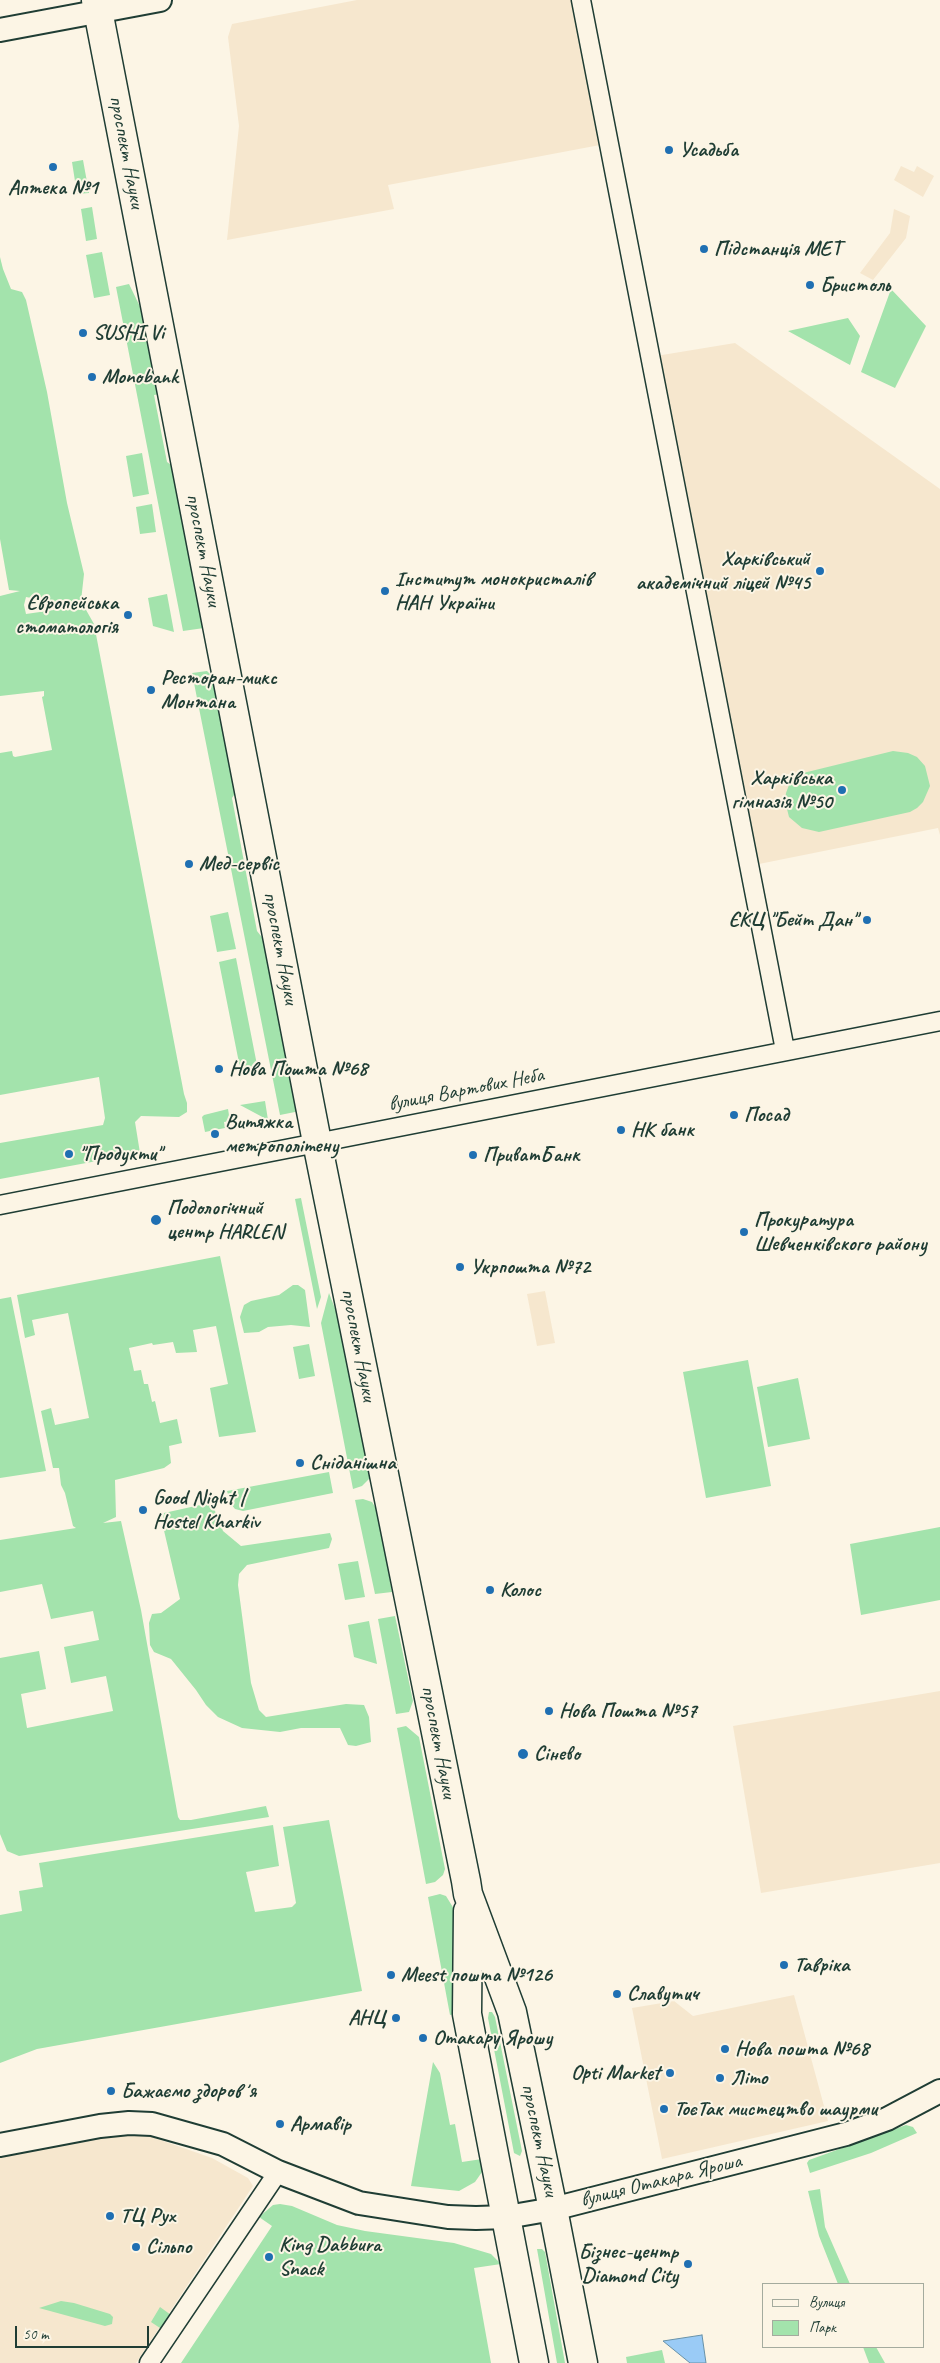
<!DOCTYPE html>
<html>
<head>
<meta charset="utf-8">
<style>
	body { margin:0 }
	#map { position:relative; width:940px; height:2363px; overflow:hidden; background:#fcf5e5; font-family:Caveat,sans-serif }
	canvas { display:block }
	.legend { position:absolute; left:762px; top:2283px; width:162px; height:65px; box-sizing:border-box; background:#fcf5e5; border:1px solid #a4ab9e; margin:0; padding:6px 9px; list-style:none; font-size:15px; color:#1f3d34 }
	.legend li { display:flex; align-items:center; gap:10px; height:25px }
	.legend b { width:25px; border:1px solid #a4ab9e }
	.scale { position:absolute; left:15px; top:2326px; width:134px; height:22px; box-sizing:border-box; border:2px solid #1f3d34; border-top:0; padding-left:6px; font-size:15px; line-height:18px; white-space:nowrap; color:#1f3d34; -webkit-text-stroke:4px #fcf5e5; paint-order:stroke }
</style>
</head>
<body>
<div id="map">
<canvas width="940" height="2363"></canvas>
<ul class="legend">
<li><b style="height:6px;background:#fcf5e5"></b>Вулиця</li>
<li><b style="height:14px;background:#a3e3ac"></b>Парк</li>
</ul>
<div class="scale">50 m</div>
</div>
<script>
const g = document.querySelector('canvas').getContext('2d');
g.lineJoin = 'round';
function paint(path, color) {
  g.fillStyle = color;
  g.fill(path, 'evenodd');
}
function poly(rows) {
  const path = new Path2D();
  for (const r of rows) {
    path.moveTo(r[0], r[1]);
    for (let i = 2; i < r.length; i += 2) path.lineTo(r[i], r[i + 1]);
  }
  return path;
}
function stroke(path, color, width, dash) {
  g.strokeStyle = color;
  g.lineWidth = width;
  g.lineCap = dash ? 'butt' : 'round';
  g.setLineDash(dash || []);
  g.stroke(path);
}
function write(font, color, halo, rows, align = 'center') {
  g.font = font + ' Caveat,sans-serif';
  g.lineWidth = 4;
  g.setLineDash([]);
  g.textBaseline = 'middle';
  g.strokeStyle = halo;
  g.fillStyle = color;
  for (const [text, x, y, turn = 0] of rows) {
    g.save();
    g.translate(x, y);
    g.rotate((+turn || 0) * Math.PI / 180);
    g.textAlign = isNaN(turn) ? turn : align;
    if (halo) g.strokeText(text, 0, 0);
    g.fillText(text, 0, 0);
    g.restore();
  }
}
const built = poly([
	[357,0,572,0,600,145,388,185,394,209,227,240,239,126,228,37,232,24],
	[901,166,914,172,917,166,934,176,923,197,894,180],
	[894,209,910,216,906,238,873,280,860,273,890,233],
	[735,343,940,489,940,835,938,828,759,864,656,356],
	[545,1291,555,1343,537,1346,527,1294],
	[940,1691,940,1863,761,1893,733,1726],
	[794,1995,828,2121,662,2159,632,2008,674,2001,693,2016],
	[107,2135,146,2135,212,2158,248,2178,253,2186,136,2363,0,2363,0,2155]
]);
const green = poly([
	[83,160,89,193,77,194,72,162],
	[92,207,97,239,86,241,81,209],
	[102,252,110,295,94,298,86,255],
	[0,257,3,269,11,289,22,292,26,300,47,392,67,503,84,574,81,601,94,624,184,1094,187,1103,187,1112,179,1117,141,1116,135,1122,140,1153,0,1179,0,1143,103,1125,105,1118,99,1077,0,1095,0,753,12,751,13,756,15,757,52,750,42,697,44,696,44,691,0,696,0,596,20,591,9,590,0,539],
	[26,597,51,602,54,610,26,614,24,605],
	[129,284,147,321,160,394,154,395,167,462,174,467,204,628,183,631,116,287],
	[891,289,926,326,895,388,861,372],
	[848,318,860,336,850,365,788,331],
	[142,453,149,494,133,497,126,456],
	[152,504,156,532,140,534,136,507],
	[167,594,174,632,153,626,148,598],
	[207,671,211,675,215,684,238,789,232,798,257,931,268,945,300,1111,280,1115,192,673],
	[893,751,908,753,917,757,925,766,930,786,923,802,917,808,910,812,819,832,802,828,789,817,785,801,786,793,789,785,799,774],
	[228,912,236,949,217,952,210,916],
	[236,958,258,1070,241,1073,219,962],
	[265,1101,268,1120,240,1105],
	[228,1109,230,1121,224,1122,225,1128,205,1132,202,1117,204,1115],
	[301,1198,321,1297,317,1309,295,1199],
	[220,1256,256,1432,219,1437,210,1388,228,1384,216,1326,193,1330,197,1352,176,1353,173,1342,153,1345,152,1343,129,1348,134,1371,141,1370,144,1384,148,1384,152,1402,155,1401,160,1423,177,1419,182,1443,169,1446,171,1463,164,1468,115,1480,116,1517,103,1523,121,1521,141,1610,178,1817,180,1820,191,1820,266,1806,269,1817,19,1856,7,1851,0,1834,0,1658,39,1651,46,1689,21,1694,27,1728,113,1711,106,1676,71,1683,64,1647,99,1640,93,1611,51,1619,42,1584,0,1592,0,1540,76,1528,73,1526,65,1493,61,1485,59,1468,53,1468,41,1411,51,1408,55,1425,89,1418,68,1313,32,1320,35,1335,25,1338,17,1295],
	[293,1285,298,1285,305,1290,310,1327,291,1325,268,1327,259,1332,244,1333,240,1317,244,1305,251,1301,279,1295],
	[329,1293,346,1337,370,1473,370,1478,362,1486,353,1489,321,1323],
	[11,1297,46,1471,0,1478,0,1299],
	[309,1344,315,1376,299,1379,293,1347],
	[748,1360,771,1486,706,1498,683,1372],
	[798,1378,810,1439,768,1447,757,1387],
	[329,1472,333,1493,243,1511,235,1509,231,1504,227,1491],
	[363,1499,372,1502,377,1510,392,1592,375,1594,355,1500],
	[209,1503,215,1511,223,1531,241,1546,330,1533,332,1539,329,1548,247,1565,239,1574,238,1585,251,1683,259,1710,266,1717,346,1704,364,1705,369,1717,371,1742,356,1746,348,1745,340,1728,301,1728,280,1732,242,1728,218,1717,206,1705,196,1690,171,1659,154,1652,150,1645,149,1623,152,1614,161,1613,180,1599,162,1522,164,1513],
	[940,1527,940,1600,861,1615,850,1544],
	[358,1561,365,1597,345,1600,338,1564],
	[395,1616,413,1701,409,1712,396,1714,378,1619],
	[369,1621,377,1664,354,1657,348,1625],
	[406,1726,419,1737,445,1869,443,1875,435,1882,426,1884,397,1728],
	[329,1820,362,1991,37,2049,0,2063,0,1915,22,1911,19,1891,43,1887,39,1863,273,1825,279,1866,246,1872,255,1912,292,1907,296,1903,283,1827],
	[440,1894,446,1896,454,1909,461,1952,460,2013,450,2015,428,1897],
	[489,2012,492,2012,495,2017,522,2151,520,2156,514,2153,488,2018],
	[433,2062,440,2073,450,2125,455,2124,462,2162,482,2159,482,2172,475,2182,459,2191,411,2186],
	[906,2125,913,2127,917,2133,871,2153,810,2173,807,2163,809,2160],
	[820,2189,825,2227,850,2284,838,2284,819,2236,808,2191],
	[280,2204,292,2206,337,2225,365,2231,454,2243,491,2254,501,2264,474,2268,491,2363,181,2363,272,2226,259,2217,273,2205],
	[537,2249,542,2249,545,2252,565,2363,557,2363],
	[61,2301,74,2303,110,2314,113,2317,112,2324,105,2326,39,2308],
	[160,2307,171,2315,166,2332,151,2322],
	[863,2347,876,2347,885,2363,869,2363],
	[662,2350,665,2363,627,2363,626,2357]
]);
const water = poly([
	[702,2335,706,2363,690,2363,663,2341,702,2335]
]);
const minor = poly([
	[581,0,785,1050],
	[0,1205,940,1021],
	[149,2363,278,2172]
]);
const tertiary = poly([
	[0,30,160,0],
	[0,2145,100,2126,129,2123,152,2124,223,2144,278,2172,359,2203,448,2217,476,2218,507,2217,553,2209,846,2134,887,2119,940,2091]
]);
const primary = poly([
	[96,0,317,1142,466,1881,468,1894,512,2012,553,2209,583,2363],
	[468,1911,467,2014,534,2363]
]);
const markers = [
	[669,150,5,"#1f6fb2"],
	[53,167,5,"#1f6fb2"],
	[704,249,5,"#1f6fb2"],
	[810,285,5,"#1f6fb2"],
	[83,333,5,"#1f6fb2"],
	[92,377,5,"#1f6fb2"],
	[820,571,5,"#1f6fb2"],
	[385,591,5,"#1f6fb2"],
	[128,615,5,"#1f6fb2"],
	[151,690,5,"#1f6fb2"],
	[842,790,5,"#1f6fb2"],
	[189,864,5,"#1f6fb2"],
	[867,920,5,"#1f6fb2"],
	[219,1069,5,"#1f6fb2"],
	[734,1115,5,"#1f6fb2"],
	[621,1130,5,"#1f6fb2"],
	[215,1134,5,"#1f6fb2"],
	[69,1154,5,"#1f6fb2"],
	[473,1155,5,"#1f6fb2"],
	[156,1220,6,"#1f6fb2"],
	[744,1232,5,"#1f6fb2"],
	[460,1267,5,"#1f6fb2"],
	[300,1463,5,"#1f6fb2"],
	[143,1510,5,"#1f6fb2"],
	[490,1590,5,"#1f6fb2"],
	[549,1711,5,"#1f6fb2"],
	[523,1754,6,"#1f6fb2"],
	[784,1965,5,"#1f6fb2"],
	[391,1975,5,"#1f6fb2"],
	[617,1994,5,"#1f6fb2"],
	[396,2018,5,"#1f6fb2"],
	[423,2038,5,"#1f6fb2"],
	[725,2049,5,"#1f6fb2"],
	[670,2073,5,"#1f6fb2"],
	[720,2078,5,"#1f6fb2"],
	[111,2091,5,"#1f6fb2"],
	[664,2109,5,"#1f6fb2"],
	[280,2124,5,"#1f6fb2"],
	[110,2216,5,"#1f6fb2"],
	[136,2247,5,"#1f6fb2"],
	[269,2257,5,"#1f6fb2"],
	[688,2264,5,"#1f6fb2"]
];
const poiNames = [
	["Усадьба",679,150],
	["Аптека №1",53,188,"center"],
	["Підстанція МЕТ",714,249],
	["Бристоль",820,285],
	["SUSHI Vi",93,333],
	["Monobank",102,377],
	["Харківський",810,559,"right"],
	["академічний ліцей №45",810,583,"right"],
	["Інститут монокристалів",395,579],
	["НАН України",395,603],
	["Європейська",118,603,"right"],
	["стоматологія",118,627,"right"],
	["Ресторан-микс",161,678],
	["Монтана",161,702],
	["Харківська",832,778,"right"],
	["гімназія №50",832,802,"right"],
	["Мед-сервіс",199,864],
	["ЄКЦ \"Бейт Дан\"",857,920,"right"],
	["Нова Пошта №68",229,1069],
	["Посад",744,1115],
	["Витяжка",225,1122],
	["метрополітену",225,1146],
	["НК банк",631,1130],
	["\"Продукти\"",79,1154],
	["ПриватБанк",483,1155],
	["Подологічний",167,1208],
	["центр HARLEN",167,1232],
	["Прокуратура",754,1220],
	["Шевченківского району",754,1244],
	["Укрпошта №72",470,1267],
	["Сніданішна",310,1463],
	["Good Night |",153,1498],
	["Hostel Kharkiv",153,1522],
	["Колос",500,1590],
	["Нова Пошта №57",559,1711],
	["Сінево",534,1754],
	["Тавріка",794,1965],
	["Meest пошта №126",401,1975],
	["Славутич",627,1994],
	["АНЦ",386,2018,"right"],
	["Отакару Ярошу",433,2038],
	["Нова пошта №68",735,2049],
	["Opti Market",660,2073,"right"],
	["Літо",730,2078],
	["Бажаємо здоровʼя",121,2091],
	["ТоєТак мистецтво шаурми",674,2109],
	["Армавір",290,2124],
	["ТЦ Рух",120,2216],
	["King Dabbura",279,2245],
	["Snack",279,2269],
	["Сільпо",146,2247],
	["Бізнес-центр",678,2252,"right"],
	["Diamond City",678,2276,"right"]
];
const streetNames = [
	["проспект Науки",126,152,79],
	["проспект Науки",203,550,79],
	["проспект Науки",280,948,79],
	["вулиця Вартових Неба",466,1090,-11],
	["проспект Науки",358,1345,79],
	["проспект Науки",438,1742,79],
	["проспект Науки",539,2140,78],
	["вулиця Отакара Яроша",661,2181,-14]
];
paint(built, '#f6e7ce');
paint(green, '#a3e3ac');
paint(water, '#9acbf6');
stroke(water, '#6992a8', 1);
stroke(minor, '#1f3d34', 21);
stroke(tertiary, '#1f3d34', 26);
stroke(primary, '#1f3d34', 31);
stroke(minor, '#fcf5e5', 18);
stroke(tertiary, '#fcf5e5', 22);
stroke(primary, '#fcf5e5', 28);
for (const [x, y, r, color] of markers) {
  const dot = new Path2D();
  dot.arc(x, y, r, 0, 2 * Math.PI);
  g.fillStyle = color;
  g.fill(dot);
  stroke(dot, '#fcf5e5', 2);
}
write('bold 21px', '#1f3d34', '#fcf5e5', poiNames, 'left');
write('21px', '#1f3d34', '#fcf5e5', streetNames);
</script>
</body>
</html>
